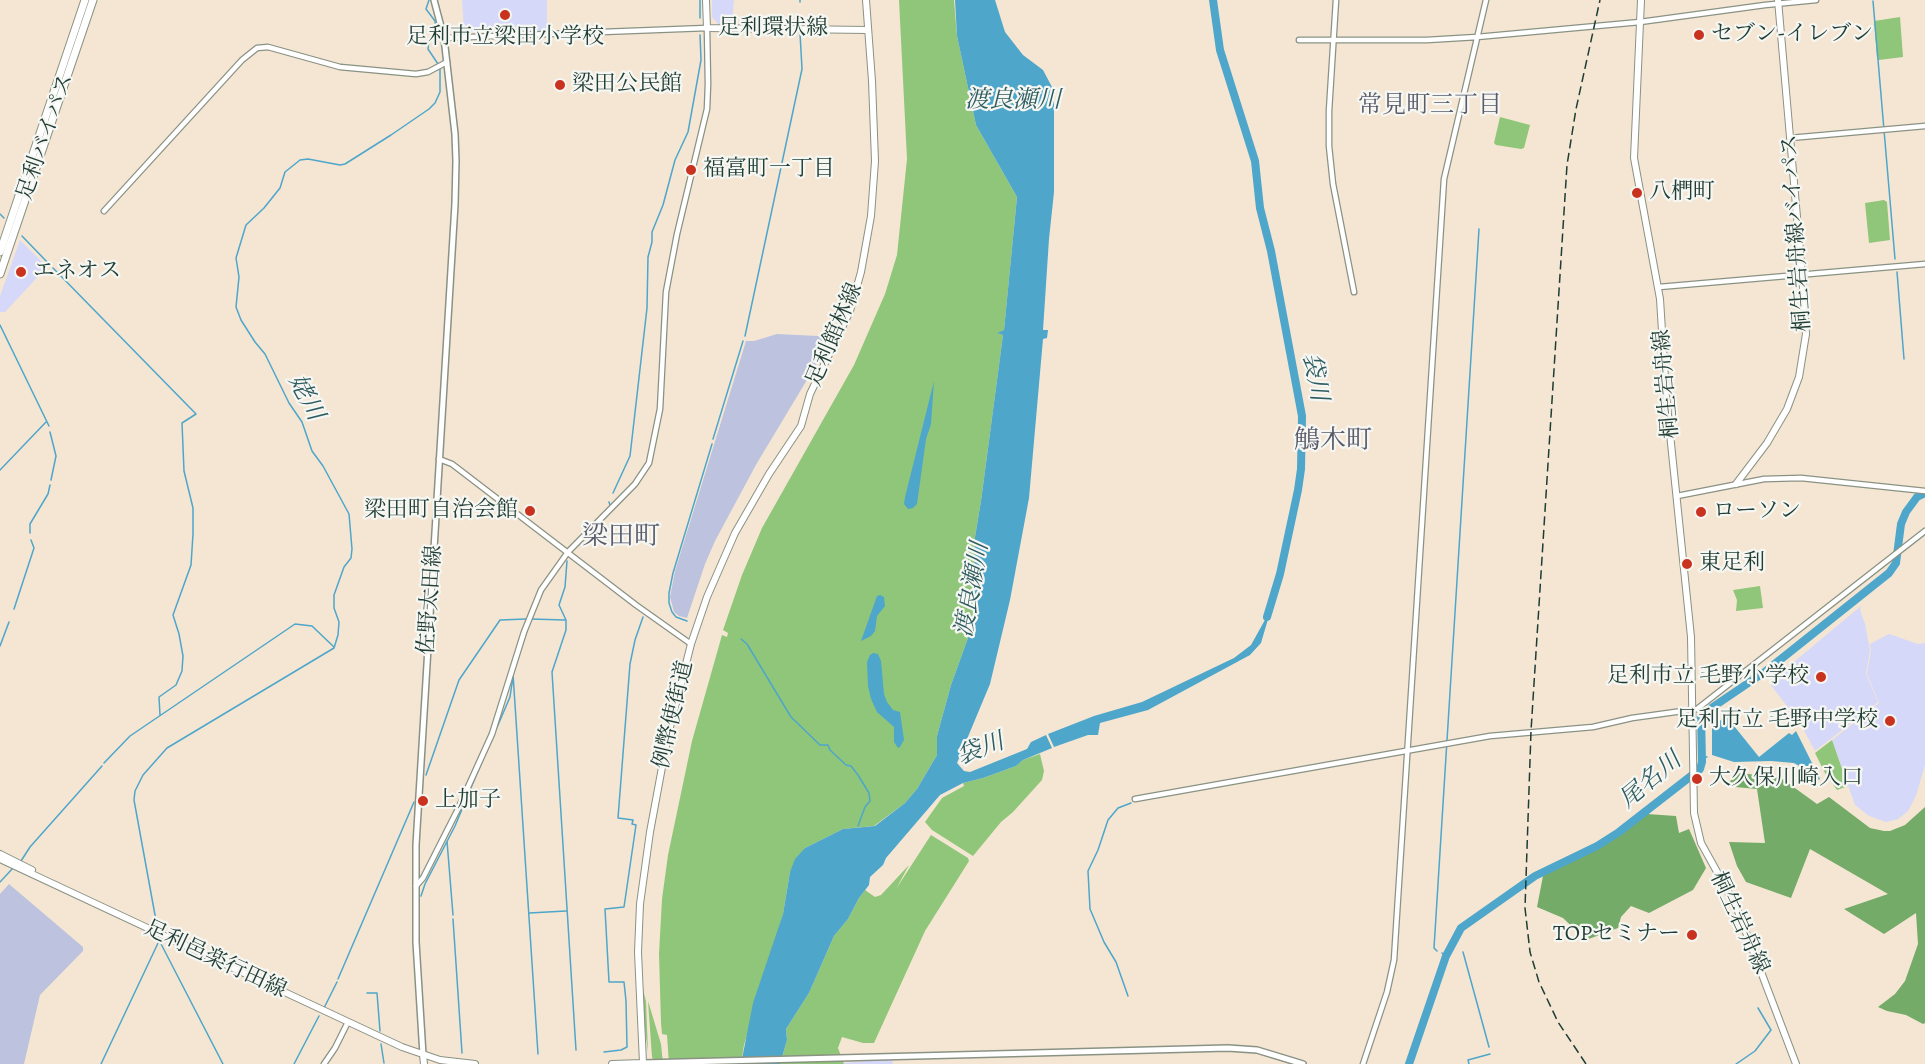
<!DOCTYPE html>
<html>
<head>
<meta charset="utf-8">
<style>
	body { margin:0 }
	canvas { display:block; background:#f4e6d3 }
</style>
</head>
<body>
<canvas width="1925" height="1064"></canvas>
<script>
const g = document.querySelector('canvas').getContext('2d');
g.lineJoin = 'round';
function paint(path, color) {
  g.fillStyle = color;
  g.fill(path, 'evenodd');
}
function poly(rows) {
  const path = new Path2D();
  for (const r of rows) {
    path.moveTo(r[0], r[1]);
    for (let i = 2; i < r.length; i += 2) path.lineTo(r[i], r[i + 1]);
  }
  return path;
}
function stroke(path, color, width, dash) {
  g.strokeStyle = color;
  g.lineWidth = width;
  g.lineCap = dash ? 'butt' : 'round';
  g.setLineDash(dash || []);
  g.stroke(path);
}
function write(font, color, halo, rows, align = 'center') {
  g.font = font + ' Alegreya,"Noto Serif JP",serif';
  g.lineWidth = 4.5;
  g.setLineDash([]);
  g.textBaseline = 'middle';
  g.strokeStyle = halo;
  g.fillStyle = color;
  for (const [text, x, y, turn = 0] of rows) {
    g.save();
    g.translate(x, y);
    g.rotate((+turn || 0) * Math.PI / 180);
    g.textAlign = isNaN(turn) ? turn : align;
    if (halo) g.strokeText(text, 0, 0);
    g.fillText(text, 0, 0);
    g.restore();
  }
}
const built = poly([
	[462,0,547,0,547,31,464,32],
	[712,0,734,0,732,24,719,25,712,17],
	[20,240,47,267,5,312,0,312,0,296],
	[1861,606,1860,610,1865,624,1870,650,1866,674,1878,702,1815,751,1800,723,1770,684,1771,681],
	[1889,634,1918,644,1925,643,1925,765,1916,796,1908,811,1898,819,1886,822,1869,816,1855,805,1832,740,1879,703,1867,674,1871,650,1870,644],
	[892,1059,893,1064,844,1064,844,1063]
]);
const industrial = poly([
	[777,334,818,336,827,341,819,360,757,463,715,541,705,564,687,618,679,616,674,612,670,597,675,571,746,341,754,341],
	[9,884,83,947,83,951,40,995,24,1064,0,1064,0,894]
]);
const green = poly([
	[899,0,954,0,957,36,976,125,1017,197,1004,330,998,333,1003,335,981,501,975,537,973,619,968,638,951,685,937,736,937,755,917,789,905,803,874,826,843,829,805,848,790,872,783,914,744,1045,741,1064,669,1064,667,1035,662,1034,661,1023,659,954,662,899,668,855,692,741,722,635,727,637,728,633,723,630,742,575,762,528,854,365,885,294,897,255,907,159],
	[1900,17,1903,57,1879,60,1877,58,1874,21],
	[1500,117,1530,125,1524,148,1521,149,1496,145,1494,143],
	[1884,200,1887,202,1890,240,1869,243,1865,203],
	[1760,586,1763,608,1736,611,1737,600,1733,590],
	[1832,740,1848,786,1837,790,1825,773,1815,753],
	[1040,754,1044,771,1042,780,1013,812,1001,822,973,856,932,830,925,822,942,798,964,786,963,783,983,778,1016,766,1023,760],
	[931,835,968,858,969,861,925,931,874,1043,863,1043,842,1037,838,1048,844,1064,780,1064,787,1040,786,1029,809,993,834,936,848,919,859,898,865,890,875,897,881,895,909,865,896,889],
	[642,986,646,1001,648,1052,643,1015],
	[648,1001,661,1044,663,1064,655,1064,652,1057]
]);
const forest = poly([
	[1740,773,1781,778,1817,804,1829,797,1870,828,1884,831,1890,831,1905,825,1925,807,1925,1023,1923,1024,1906,1015,1887,1011,1878,1007,1895,994,1905,981,1918,944,1916,913,1884,934,1844,909,1888,894,1810,849,1791,898,1746,882,1737,866,1729,842,1765,843,1757,789,1724,786],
	[1647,814,1676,816,1679,833,1689,829,1706,868,1693,890,1649,913,1631,906,1621,917,1618,928,1586,940,1563,918,1537,907,1543,876,1607,842]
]);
const water = poly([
	[955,0,995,0,1005,32,1023,55,1043,70,1052,87,1054,104,1054,192,1049,239,1043,330,1048,330,1047,338,1043,339,1029,498,1010,600,990,684,957,763,964,771,970,772,1027,749,1031,742,1046,735,1052,748,1023,760,1016,766,983,778,963,783,940,795,886,858,883,865,870,877,869,885,859,898,848,919,834,936,809,993,786,1029,787,1040,780,1064,741,1064,753,1003,783,914,790,872,795,859,805,848,843,829,875,826,905,803,917,789,937,755,937,736,951,685,968,638,973,619,975,537,981,501,1003,335,997,333,1004,330,1017,197,976,125,957,36],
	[934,381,931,424,926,439,917,504,913,508,908,509,904,504,905,497],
	[880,595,884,597,885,606,877,616,875,631,871,636,861,641,877,596],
	[1271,609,1261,643,1250,655,1148,710,1100,723,1098,735,1088,735,1054,747,1048,734,1094,716,1142,702,1234,658,1251,645],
	[873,653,878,654,881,661,884,694,887,702,893,710,900,712,904,740,900,747,898,748,894,742,894,727,877,712,871,699,868,686,867,662,870,655],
	[1726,716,1759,757,1789,733,1792,735,1796,731,1820,779,1816,781,1813,779,1801,767,1794,763,1771,761,1734,762,1712,755,1712,727]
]);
const stream = poly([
	[429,0,426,9,435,21,436,28,429,40,428,49,438,64],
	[700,0,700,18],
	[1873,1,1895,259],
	[800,2,800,0],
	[0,214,4,218],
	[22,236,49,264],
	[53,268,196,414,182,423,184,471,193,508,193,534,191,565,173,615,179,634,183,656,182,671,176,685,159,697,160,715],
	[1897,272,1904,359],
	[0,325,49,426],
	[745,336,802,69,800,33],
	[50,432,56,456,51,480],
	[713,439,743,341],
	[0,470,46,422],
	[613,493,630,456,647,308,648,257,652,242,652,232,663,205,675,160,688,132,701,60,700,35],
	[609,502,610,505],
	[30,533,30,524,48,494,50,485],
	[567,561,565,587,559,605,566,620,566,630,552,672,576,1050],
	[14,609,34,548,31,540],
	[531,619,565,620],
	[687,621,676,617,672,612,669,603,669,593,673,573,712,444],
	[741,639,747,644,791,717,820,745,828,745,830,750,846,765,851,766,858,775,869,793,870,801,865,807,858,826],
	[0,646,9,622],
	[334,648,338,635,339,622,334,608,334,595,344,567,351,558,352,549,349,514,323,466,312,451,302,422,289,403,265,354,255,342,241,320,236,307,239,277,236,258,246,225,264,208,280,188,285,172,300,160,308,159,340,165,345,164,391,135,429,109,435,103,440,92,440,69],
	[517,661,527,631],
	[513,674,538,1054],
	[495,732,510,697,513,677],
	[1702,757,1707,757],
	[104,763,130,736,295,624,312,626,334,647],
	[426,775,459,680,500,620,526,619],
	[447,841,453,915],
	[21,861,30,847,102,766],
	[0,882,13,868],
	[421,896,425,884,455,826,488,747],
	[529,913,566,911],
	[453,919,462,1053],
	[157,926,134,800,135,791,143,775,167,748,334,648],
	[159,940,223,1064],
	[1437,951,1434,948,1479,229],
	[1463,952,1489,1047],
	[1442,953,1446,956],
	[338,979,414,802],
	[367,993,377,993,380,1031],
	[1128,996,1116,962,1104,942,1090,909,1088,871,1098,850,1108,820,1118,808,1131,803],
	[324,1008,337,982],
	[381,1044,384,1063],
	[604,1052,621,1050,627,1047,626,1001,624,982,609,982,605,909,624,907,636,825,632,824,633,820,618,818,630,664,635,640,643,617],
	[101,1064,159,941],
	[294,1064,319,1016],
	[1469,1064,1468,1060,1490,1054],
	[1736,1064,1755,1051,1771,1030,1758,1008]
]);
const river = poly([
	[1213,0,1220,50,1255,161,1260,208,1271,251,1302,416,1301,469,1298,490,1280,574,1267,617],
	[1409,1064,1446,956,1461,928,1535,876,1597,846,1619,832,1700,769,1702,762,1701,715,1766,671,1889,573,1896,563,1901,524,1906,512,1917,497,1925,493]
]);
const tertiary = poly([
	[1336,0,1329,111,1329,146,1333,184,1354,292],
	[1299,40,1427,40,1477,37,1640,22,1765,5,1816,0],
	[1790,138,1925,126],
	[104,211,242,60,257,48,268,47,340,67,416,74,428,72,447,62],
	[1659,287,1925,264],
	[439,459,452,464,636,605,691,644],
	[1677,496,1764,479,1801,478,1925,491],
	[1135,799,1490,736,1593,727,1632,718,1697,709,1925,531],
	[416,886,423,878,458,809,492,734,524,632,541,590,568,552,635,484,649,463,660,409,666,292,677,234,707,109,708,84,707,28,444,38],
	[324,1064,335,1048,348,1022],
	[1363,1064,1387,992,1394,960,1444,179,1486,0]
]);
const secondary = poly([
	[423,1055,416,942,416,845,455,204,456,161,455,134,444,38,434,0],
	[643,1063,1228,1048,1257,1050,1303,1064]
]);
const primary = poly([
	[706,0,707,28,868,30],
	[1641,0,1634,158,1660,299,1666,395,1691,637,1694,813,1701,843,1736,906,1796,1064],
	[1736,484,1767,443,1787,409,1799,377,1806,334,1802,274,1778,0],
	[0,854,32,870],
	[0,859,402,1047,440,1060,475,1064],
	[423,1055,424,1064],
	[612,1064,643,1063,638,952,640,904,650,832,668,735,691,644,707,597,735,533,769,474,801,426,810,394,850,311,861,272,871,216,875,161,872,81,866,0]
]);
const trunk = poly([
	[0,252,85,0],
	[0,274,93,0]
]);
const rail = poly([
	[1586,1064,1558,1022,1539,982,1530,952,1525,908,1531,731,1567,165,1576,109,1600,0]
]);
const markers = [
	[505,15,6,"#c8321e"],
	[1699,35,6,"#c8321e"],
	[560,85,6,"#c8321e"],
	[691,170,6,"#c8321e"],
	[1637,193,6,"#c8321e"],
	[21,272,6,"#c8321e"],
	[530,511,6,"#c8321e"],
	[1701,512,6,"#c8321e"],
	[1687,564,6,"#c8321e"],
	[1821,677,6,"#c8321e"],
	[1890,721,6,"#c8321e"],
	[1697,779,6,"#c8321e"],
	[423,801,6,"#c8321e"],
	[1692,935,6,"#c8321e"]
];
const streetNames = [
	["足利環状線",773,29],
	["足利バイパス",46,137,-71],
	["桐生岩舟線バイパス",1797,233,-94],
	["足利館林線",835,335,-67],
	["桐生岩舟線",1667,384,-95],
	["佐野太田線",431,600,-86],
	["例幣使街道",674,715,-77],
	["桐生岩舟線",1739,923,65],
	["足利邑楽行田線",215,960,25]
];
const poiNames = [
	["セブン-イレブン",1711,35],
	["足利市立梁田小学校",505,38,"center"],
	["梁田公民館",572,85],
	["福富町一丁目",703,170],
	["八椚町",1649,193],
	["エネオス",33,272],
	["梁田町自治会館",518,511,"right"],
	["ローソン",1713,512],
	["東足利",1699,564],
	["足利市立 毛野小学校",1809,677,"right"],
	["足利市立 毛野中学校",1878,721,"right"],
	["大久保川崎入口",1709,779],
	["上加子",435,801],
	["TOPセミナー",1680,935,"right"]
];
const waterNames = [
	["渡良瀬川",1013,101],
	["袋川",1314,377,79],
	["姥川",305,398,62],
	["渡良瀬川",973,590,-80],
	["袋川",981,750,-21],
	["尾名川",1651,781,-40]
];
const neighbourhoodNames = [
	["常見町三丁目",1430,106]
];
const quarterNames = [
	["鵤木町",1333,442],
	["梁田町",621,538]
];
paint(built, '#d5d8f9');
paint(industrial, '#bdc3de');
paint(green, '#90c679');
paint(forest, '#74ab69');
paint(water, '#4ea6cb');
stroke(stream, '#4ea6cb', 1.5);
stroke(river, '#4ea6cb', 8);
stroke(tertiary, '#8a9284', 7);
stroke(secondary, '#8a9284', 8);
stroke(primary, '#8a9284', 8);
stroke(trunk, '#8a9284', 9);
stroke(tertiary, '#fff', 4.5);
stroke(secondary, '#fff', 5);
stroke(primary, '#fff', 6);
stroke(trunk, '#fff', 7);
stroke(rail, '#1f3d34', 1.5, [9, 4.5]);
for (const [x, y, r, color] of markers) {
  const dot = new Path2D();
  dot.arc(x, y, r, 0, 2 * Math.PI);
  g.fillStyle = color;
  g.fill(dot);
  stroke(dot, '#f6f6f2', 2);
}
write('22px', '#1f3d34', '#f6f6f2', streetNames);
write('22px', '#1f3d34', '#f6f6f2', poiNames, 'left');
write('italic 24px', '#2d5c61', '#f6f6f2', waterNames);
write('24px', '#595b6b', '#f6f6f2', neighbourhoodNames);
write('26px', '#595b6b', '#f6f6f2', quarterNames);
</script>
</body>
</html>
